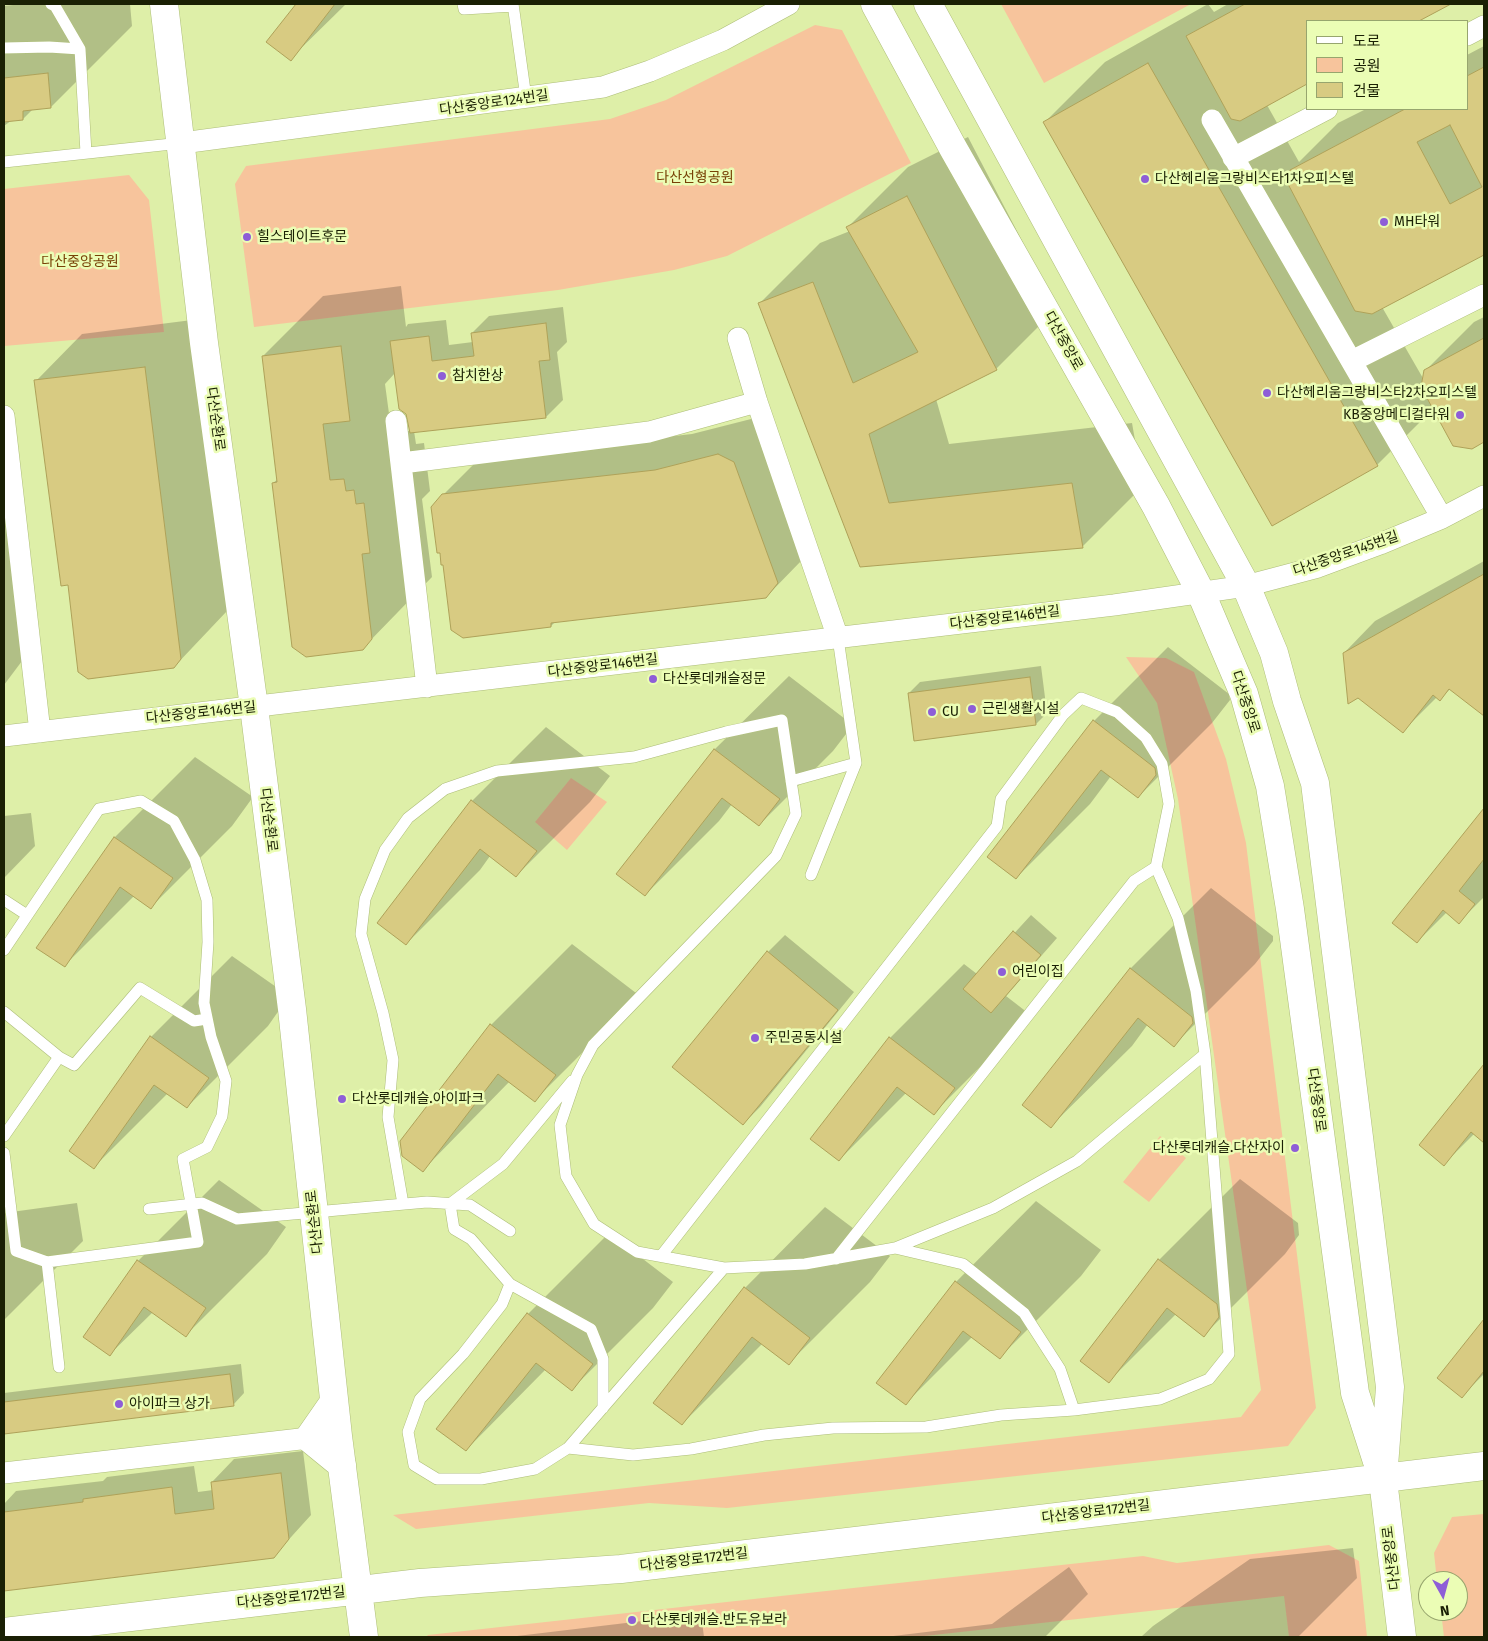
<!DOCTYPE html>
<html>
<head>
<meta charset="utf-8">
<style>
	body { margin:0 }
	#map { position:relative; width:1488px; height:1641px; overflow:hidden; background:#deefa8; font-family:"Fira Sans","Noto Sans KR",sans-serif }
	canvas { display:block }
	.frame { position:absolute; inset:0; border:5px solid #1a2004; pointer-events:none }
	.legend { position:absolute; left:1306px; top:20px; width:162px; height:90px; box-sizing:border-box; background:#ebfdb5; border:1px solid #97a56e; margin:0; padding:6px 9px; list-style:none; font-size:15px; color:#1a2004 }
	.legend li { display:flex; align-items:center; gap:10px; height:25px }
	.legend b { width:25px; border:1px solid #97a56e }
	.north { position:absolute; left:1418px; top:1571px; width:50px; height:50px; box-sizing:border-box; background:#ebfdb5; border:1px solid #97a56e; border-radius:50%; rotate:173deg; font-size:14px; font-weight:700; line-height:20px; text-align:center; color:#1a2004 }
	.north::after { content:''; display:block; margin:auto; width:18px; height:22px; background:#8e5ed7; clip-path:polygon(50% 0,100% 100%,50% 72%,0 100%) }
</style>
</head>
<body>
<div id="map">
<canvas width="1488" height="1641"></canvas>
<div class="frame"></div>
<ul class="legend">
<li><b style="height:6px;background:#fff"></b>도로</li>
<li><b style="height:14px;background:#f7c49c"></b>공원</li>
<li><b style="height:14px;background:#d8cb82"></b>건물</li>
</ul>
<div class="north">N</div>
</div>
<script>
const g = document.querySelector('canvas').getContext('2d');
g.lineJoin = 'round';
function paint(path, color) {
  g.fillStyle = color;
  g.fill(path, 'evenodd');
}
function poly(rows) {
  const path = new Path2D();
  for (const r of rows) {
    path.moveTo(r[0], r[1]);
    for (let i = 2; i < r.length; i += 2) path.lineTo(r[i], r[i + 1]);
  }
  return path;
}
function stroke(path, color, width, dash) {
  g.strokeStyle = color;
  g.lineWidth = width;
  g.lineCap = dash ? 'butt' : 'round';
  g.setLineDash(dash || []);
  g.stroke(path);
}
function write(font, color, halo, rows, align = 'center') {
  g.font = font + ' "Fira Sans","Noto Sans KR",sans-serif';
  g.lineWidth = 5;
  g.setLineDash([]);
  g.textBaseline = 'middle';
  g.strokeStyle = halo;
  g.fillStyle = color;
  for (const [text, x, y, turn = 0] of rows) {
    g.save();
    g.translate(x, y);
    g.rotate((+turn || 0) * Math.PI / 180);
    g.textAlign = isNaN(turn) ? turn : align;
    if (halo) g.strokeText(text, 0, 0);
    g.fillText(text, 0, 0);
    g.restore();
  }
}
const green = poly([
	[1001,4,1191,4,1044,83],
	[815,25,842,30,911,163,727,256,674,270,558,290,254,327,235,184,246,166,610,119,666,100],
	[129,175,149,200,164,332,4,346,4,189],
	[1126,657,1166,658,1194,672,1226,759,1246,843,1316,1408,1288,1446,727,1508,649,1503,416,1529,393,1515,1241,1417,1261,1390,1178,799,1157,703],
	[571,778,607,802,567,850,535,822],
	[1160,1136,1186,1158,1149,1202,1123,1182],
	[1484,1514,1484,1637,1444,1637,1441,1611,1458,1611,1458,1581,1437,1581,1434,1553,1452,1517],
	[1329,1545,1359,1561,1367,1637,1289,1637,1284,1596,916,1637,426,1637,428,1635,1143,1556,1177,1563]
]);
const shadow = poly([
	[22,4,130,4,132,26,51,107,34,108,23,119,12,120,4,126,4,6],
	[298,4,346,4,290,59,268,42],
	[1208,4,1214,12,1228,4,1441,4,1433,12,1417,21,1307,21,1267,105,1299,162,1338,123,1366,109,1467,109,1467,55,1484,46,1484,253,1382,307,1424,380,1425,371,1474,322,1484,317,1484,441,1472,448,1434,408,1377,465,1045,122,1105,62],
	[968,137,1057,308,996,369,936,399,949,444,1132,423,1143,486,1082,547,860,565,760,303,820,243,850,231,848,227,908,167],
	[401,286,406,327,408,324,446,320,449,345,473,342,472,333,489,316,563,307,567,342,557,352,563,400,546,417,414,431,416,444,424,443,430,491,422,499,432,577,363,648,273,483,278,479,263,356,323,296],
	[395,373,411,431,406,431,390,421,385,384],
	[192,320,227,611,174,667,69,584,36,381,82,334],
	[4,395,25,657,4,685],
	[755,418,802,560,766,597,556,621,551,626,443,495,480,458,692,434],
	[1484,561,1484,715,1451,688,1440,699,1437,697,1403,731,1344,653,1375,621],
	[1168,647,1229,694,1230,700,1212,723,1138,797,1111,776,1090,804,1016,878,1094,721],
	[1041,666,1047,713,1036,724,909,693,920,682],
	[789,676,853,725,833,751,759,825,732,804,719,821,645,895,617,874,715,749],
	[546,727,610,776,590,802,516,876,490,856,480,870,406,944,472,801],
	[195,757,253,797,232,826,151,907,134,896,64,966,114,838],
	[1484,810,1484,897,1459,922,1447,912,1417,942,1393,923],
	[31,813,35,846,4,878,4,816],
	[1211,888,1273,936,1273,941,1255,964,1174,1045,1148,1024,1132,1046,1051,1126,1130,969],
	[1031,915,1057,938,1006,996,1028,1013,1008,1039,934,1113,907,1092,839,1160,890,1038,964,964,977,974],
	[785,935,854,992,760,1107,743,1124,673,1067,768,952],
	[572,944,636,993,616,1019,535,1100,510,1081,423,1170,491,1025],
	[232,956,289,996,268,1026,187,1107,168,1093,94,1167,151,1037],
	[1484,1066,1484,1142,1474,1134,1444,1164,1420,1145],
	[1240,1179,1298,1223,1299,1235,1285,1254,1204,1335,1176,1314,1109,1381,1082,1360,1159,1260],
	[219,1180,286,1227,267,1254,186,1335,153,1312,110,1354,138,1261],
	[1036,1201,1101,1250,1081,1276,1000,1357,973,1336,905,1404,956,1282],
	[77,1203,83,1241,4,1320,4,1213],
	[825,1207,890,1256,870,1282,789,1363,763,1343,682,1424,745,1288],
	[609,1233,673,1282,653,1308,572,1389,546,1369,466,1450,528,1314],
	[1484,1321,1484,1374,1462,1396,1439,1378],
	[241,1364,244,1393,233,1405,4,1433,4,1393],
	[303,1451,311,1515,273,1557,4,1590,4,1504,16,1491,103,1481,107,1477,194,1466,198,1492,213,1490,212,1482,234,1459],
	[1353,1548,1357,1578,1298,1637,1141,1637,1153,1626,1250,1559],
	[1069,1567,1088,1594,1045,1637,885,1637,992,1624],
	[701,1614,704,1637,516,1637,517,1636]
]);
const building = poly([
	[296,4,335,4,291,61,266,42,296,4],
	[1245,4,1451,4,1419,21,1307,21,1307,84,1240,121,1231,119,1186,36,1245,4],
	[1148,63,1378,466,1272,526,1043,122,1148,63],
	[1484,67,1484,255,1372,314,1355,311,1288,184,1290,170,1405,109,1467,109,1467,76,1484,67],
	[1450,125,1482,187,1450,204,1417,142,1450,125],
	[48,73,51,108,23,111,23,120,4,122,4,78,48,73],
	[907,196,997,370,869,434,889,503,1072,483,1083,548,860,567,758,303,813,282,853,383,918,352,846,227,907,196],
	[546,323,550,360,539,361,546,418,410,433,406,414,399,409,390,341,429,336,432,361,474,356,471,333,546,323],
	[1484,338,1484,442,1472,449,1453,446,1421,387,1424,370,1484,338],
	[341,346,350,421,323,424,330,480,344,479,346,491,354,490,356,504,364,503,370,553,362,554,372,639,363,650,306,657,292,647,272,483,277,482,262,356,341,346],
	[145,367,181,659,174,668,88,679,78,672,68,585,61,586,34,380,145,367],
	[718,454,734,462,778,583,766,598,551,623,551,627,463,638,451,630,443,565,441,565,440,553,437,553,431,507,442,494,655,470,718,454],
	[1484,574,1484,716,1449,689,1440,701,1433,695,1403,733,1358,698,1348,704,1343,653,1484,574],
	[1030,677,1036,725,914,741,908,693,1030,677],
	[1093,720,1155,768,1156,775,1138,798,1101,770,1016,879,987,857,1093,720],
	[714,749,780,799,759,826,722,798,645,896,616,874,714,749],
	[471,800,537,851,516,877,480,849,406,945,377,923,471,800],
	[1484,808,1484,859,1459,891,1475,904,1459,924,1443,910,1417,943,1392,923,1484,808],
	[114,837,173,878,151,909,120,887,65,967,36,948,114,837],
	[1013,931,1041,955,991,1013,963,989,1013,931],
	[767,951,838,1010,743,1125,672,1067,767,951],
	[1130,968,1192,1017,1193,1023,1174,1047,1138,1018,1051,1128,1022,1105,1130,968],
	[490,1024,556,1075,535,1102,498,1074,423,1172,402,1156,400,1141,490,1024],
	[150,1036,209,1078,187,1108,154,1085,94,1169,69,1151,150,1036],
	[889,1037,955,1088,934,1115,897,1087,839,1161,810,1139,889,1037],
	[1484,1064,1484,1143,1471,1132,1444,1166,1419,1145,1484,1064],
	[1158,1259,1217,1304,1219,1317,1204,1337,1167,1308,1109,1383,1080,1361,1158,1259],
	[137,1260,206,1308,186,1337,144,1307,110,1356,83,1337,137,1260],
	[955,1281,1021,1332,1000,1359,963,1331,906,1405,876,1383,955,1281],
	[744,1287,810,1338,789,1365,752,1337,682,1425,653,1403,744,1287],
	[527,1313,593,1364,572,1391,536,1363,466,1451,436,1429,527,1313],
	[1484,1319,1484,1371,1462,1398,1437,1378,1484,1319],
	[230,1374,234,1406,4,1434,4,1402,230,1374],
	[281,1473,289,1539,274,1558,4,1591,4,1512,83,1502,83,1499,172,1487,175,1514,214,1509,211,1482,281,1473]
]);
const lane = poly([
	[51,4,55,6,80,49,86,153],
	[463,4,464,9,513,6],
	[513,4,526,98],
	[4,48,49,47,80,49],
	[4,162,181,143],
	[791,781,856,763],
	[811,875,856,763,838,638],
	[4,900,27,915],
	[4,950,99,809,141,801,174,821,195,860,207,900,208,942,204,1003,211,1037,226,1081,222,1116,207,1147,183,1159,198,1242,47,1262],
	[4,1012,59,1057,74,1065,140,988,194,1021,207,1019],
	[572,1081,503,1164,450,1204,454,1229,471,1239,510,1284,591,1329,603,1359,603,1408],
	[4,1136,59,1057],
	[4,1153,16,1251,47,1262,59,1367],
	[403,1204,388,1117,393,1060,383,1013,361,934,365,899,385,850,408,818,445,789,497,771,634,757,726,732,782,720,796,814,776,856,593,1045,577,1075,560,1125,566,1176,594,1224,637,1252,724,1268,805,1264,895,1248,993,1208,1077,1161,1205,1054],
	[149,1209,202,1203,237,1219,427,1202,470,1205,510,1231],
	[895,1248,963,1264,1024,1313,1060,1369,1074,1410],
	[836,1259,1134,881,1156,867],
	[510,1284,502,1304,463,1354,420,1399,408,1432,414,1465,437,1479,481,1479,535,1469,568,1448,633,1455,691,1449,764,1435,833,1428,926,1427,1001,1415,1074,1410,1160,1399,1209,1379,1229,1354,1205,1054,1196,991,1178,918,1156,867,1169,804,1162,764,1146,738,1117,712,1081,698,1063,715,1001,799,997,826,661,1256],
	[568,1448,724,1268]
]);
const street = poly([
	[1467,35,1484,26],
	[1212,120,1442,518],
	[182,143,603,87,650,71,723,40,789,4],
	[1233,158,1327,109],
	[738,338,757,402,838,638],
	[1352,361,1484,295],
	[4,416,40,732],
	[396,421,427,687],
	[402,463,649,432,757,402],
	[4,736,1114,605,1246,586,1318,567,1380,544,1442,518,1484,496],
	[4,1473,309,1438]
]);
const secondary = poly([
	[164,4,204,343,254,707,292,1009,338,1436,364,1637],
	[875,4,953,148,1156,506,1201,593,1244,694,1270,786,1290,909,1355,1393,1383,1480,1402,1637],
	[928,4,1246,586,1274,653,1287,701,1315,783,1390,1387,1384,1466],
	[334,1402,309,1438,342,1465],
	[4,1632,420,1583,621,1569,1484,1466]
]);
const markers = [
	[1145,179,5,"#8e5ed7"],
	[1384,222,5,"#8e5ed7"],
	[247,237,5,"#8e5ed7"],
	[442,376,5,"#8e5ed7"],
	[1267,393,5,"#8e5ed7"],
	[1460,415,5,"#8e5ed7"],
	[653,679,5,"#8e5ed7"],
	[972,709,5,"#8e5ed7"],
	[932,712,5,"#8e5ed7"],
	[1002,972,5,"#8e5ed7"],
	[755,1038,5,"#8e5ed7"],
	[342,1099,5,"#8e5ed7"],
	[1295,1148,5,"#8e5ed7"],
	[119,1404,5,"#8e5ed7"],
	[632,1620,5,"#8e5ed7"]
];
const streetNames = [
	["다산중앙로124번길",494,103,-8],
	["다산중앙로",1063,341,61],
	["다산순환로",215,419,82],
	["다산중앙로145번길",1346,554,-19],
	["다산중앙로146번길",1005,618,-7],
	["다산중앙로146번길",603,666,-7],
	["다산중앙로",1245,702,72],
	["다산중앙로146번길",201,713,-6],
	["다산순환로",268,820,83],
	["다산중앙로",1316,1100,82],
	["다산순환로",315,1222,-96],
	["다산중앙로172번길",1096,1512,-7],
	["다산중앙로",1392,1558,-97],
	["다산중앙로172번길",694,1560,-7],
	["다산중앙로172번길",291,1598,-6]
];
const parkNames = [
	["다산선형공원",695,178],
	["다산중앙공원",80,262]
];
const poiNames = [
	["다산헤리움그랑비스타1차오피스텔",1155,179],
	["MH타워",1394,222],
	["힐스테이트후문",257,237],
	["참치한상",452,376],
	["다산헤리움그랑비스타2차오피스텔",1277,393],
	["KB중앙메디컬타워",1450,415,"right"],
	["다산롯데캐슬정문",663,679],
	["근린생활시설",982,709],
	["CU",942,712],
	["어린이집",1012,972],
	["주민공동시설",765,1038],
	["다산롯데캐슬.아이파크",352,1099],
	["다산롯데캐슬.다산자이",1285,1148,"right"],
	["아이파크 상가",129,1404],
	["다산롯데캐슬.반도유보라",642,1620]
];
paint(green, '#f7c49c');
paint(shadow, '#0003');
paint(building, '#d8cb82');
stroke(building, '#aea159', 1);
stroke(lane, '#adbd78', 12);
stroke(street, '#adbd78', 22);
stroke(secondary, '#adbd78', 29);
stroke(lane, '#fff', 11);
stroke(street, '#fff', 21);
stroke(secondary, '#fff', 28);
for (const [x, y, r, color] of markers) {
  const dot = new Path2D();
  dot.arc(x, y, r, 0, 2 * Math.PI);
  g.fillStyle = color;
  g.fill(dot);
  stroke(dot, '#ebfdb5', 2);
}
write('14px', '#1a2004', '#ebfdb5', streetNames);
write('14px', '#784106', '#ebfdb5', parkNames);
write('14px', '#1a2004', '#ebfdb5', poiNames, 'left');
</script>
</body>
</html>
